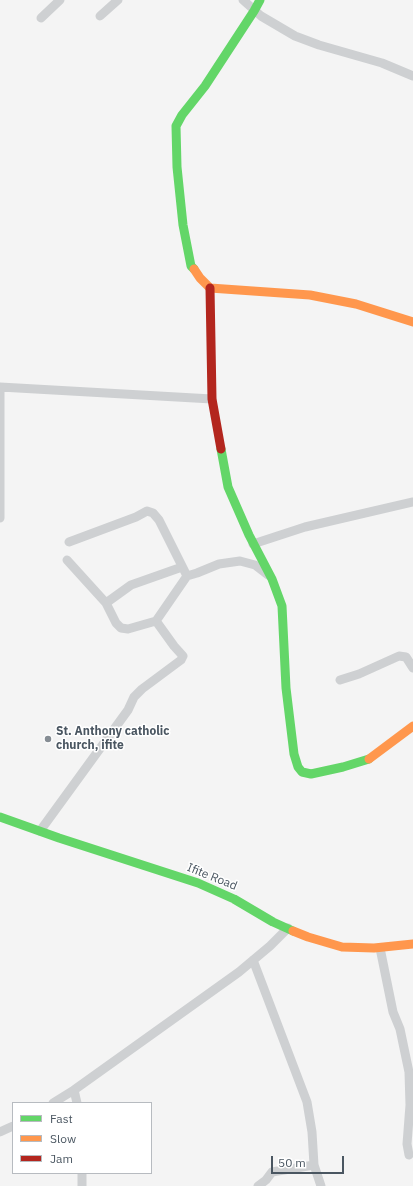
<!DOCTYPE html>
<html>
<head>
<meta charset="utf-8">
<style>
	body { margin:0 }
	#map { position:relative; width:413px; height:1186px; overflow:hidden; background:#f4f4f4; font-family:"IBM Plex Sans",sans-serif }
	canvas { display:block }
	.legend { position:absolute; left:12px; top:1102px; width:140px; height:72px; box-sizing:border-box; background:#fff; border:1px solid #b7bbc0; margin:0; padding:5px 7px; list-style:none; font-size:12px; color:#4a5661 }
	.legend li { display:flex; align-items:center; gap:8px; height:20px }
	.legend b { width:20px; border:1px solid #b7bbc0 }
	.scale { position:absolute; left:271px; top:1156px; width:73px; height:18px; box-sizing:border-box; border:2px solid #4a5661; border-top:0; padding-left:5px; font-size:12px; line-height:14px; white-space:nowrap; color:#4a5661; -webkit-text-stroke:3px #fff; paint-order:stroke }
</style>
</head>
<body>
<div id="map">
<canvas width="413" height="1186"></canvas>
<ul class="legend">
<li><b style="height:5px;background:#63d668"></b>Fast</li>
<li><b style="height:5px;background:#ff974d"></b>Slow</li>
<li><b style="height:5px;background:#b3261e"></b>Jam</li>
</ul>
<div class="scale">50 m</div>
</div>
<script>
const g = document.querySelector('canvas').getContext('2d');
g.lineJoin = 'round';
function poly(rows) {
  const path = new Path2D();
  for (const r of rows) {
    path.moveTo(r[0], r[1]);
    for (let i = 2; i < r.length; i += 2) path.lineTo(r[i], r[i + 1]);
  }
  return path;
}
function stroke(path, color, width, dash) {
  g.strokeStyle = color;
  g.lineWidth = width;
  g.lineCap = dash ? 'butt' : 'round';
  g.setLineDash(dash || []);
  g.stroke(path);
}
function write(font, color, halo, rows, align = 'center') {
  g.font = font + ' "IBM Plex Sans",sans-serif';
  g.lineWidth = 3;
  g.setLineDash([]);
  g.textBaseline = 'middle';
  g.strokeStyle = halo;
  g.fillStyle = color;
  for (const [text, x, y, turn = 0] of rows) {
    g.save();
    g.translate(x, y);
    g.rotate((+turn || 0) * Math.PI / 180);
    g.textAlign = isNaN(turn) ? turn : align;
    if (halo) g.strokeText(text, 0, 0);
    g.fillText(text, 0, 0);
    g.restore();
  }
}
const street = poly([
	[243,0,261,16,295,36,319,45,382,63,413,76],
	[100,16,118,0],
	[41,18,60,0],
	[0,387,212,399],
	[0,387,0,518],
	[69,542,136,517,147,511,153,513,159,520,187,576,197,573,219,564,240,561,255,565,268,575],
	[253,544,305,527,413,502],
	[106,603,131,585,182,567],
	[156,621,187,576],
	[340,680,359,674,399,656,406,657,413,668],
	[40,831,128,710,134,697,142,689,181,660,183,656,174,646,156,621,128,629,121,628,116,623,106,603,67,560],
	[380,948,393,1012,400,1029,409,1072,410,1105,407,1144,409,1155],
	[253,960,307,1102,312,1132,314,1165,321,1186],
	[74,1090,77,1103],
	[53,1103,74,1090,239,972,270,946,288,928],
	[0,1132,13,1126],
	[82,1186,82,1173],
	[258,1186,266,1180,272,1172,314,1165]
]);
const fast = poly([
	[194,269,191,266,183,225,177,167,176,126,182,115,205,86,254,11,260,0],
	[221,449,228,487,249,535,272,579,282,606,286,688,294,754,298,767,302,772,311,774,343,767,369,759],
	[0,817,59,838,198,883,234,899,273,922,293,931]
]);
const slow = poly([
	[194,269,200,278,210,288,310,295,356,304,413,322],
	[369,759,413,726],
	[293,931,308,937,342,947,374,948,413,944]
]);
const jam = poly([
	[210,288,212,399,221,449]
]);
const markers = [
	[48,739,4,"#868d94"]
];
const poiNames = [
	["St. Anthony catholic",56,732],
	["church, ifite",56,746]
];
const streetNames = [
	["Ifite Road",212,877,22]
];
stroke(street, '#ced0d2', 9);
stroke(fast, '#63d668', 9);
stroke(slow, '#ff974d', 9);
stroke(jam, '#b3261e', 9);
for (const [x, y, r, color] of markers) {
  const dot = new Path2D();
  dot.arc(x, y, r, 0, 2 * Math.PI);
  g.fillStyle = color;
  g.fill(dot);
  stroke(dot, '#fff', 1.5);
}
write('bold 12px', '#4a5661', '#fff', poiNames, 'left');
write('12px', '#4a5661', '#fff', streetNames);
</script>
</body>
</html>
